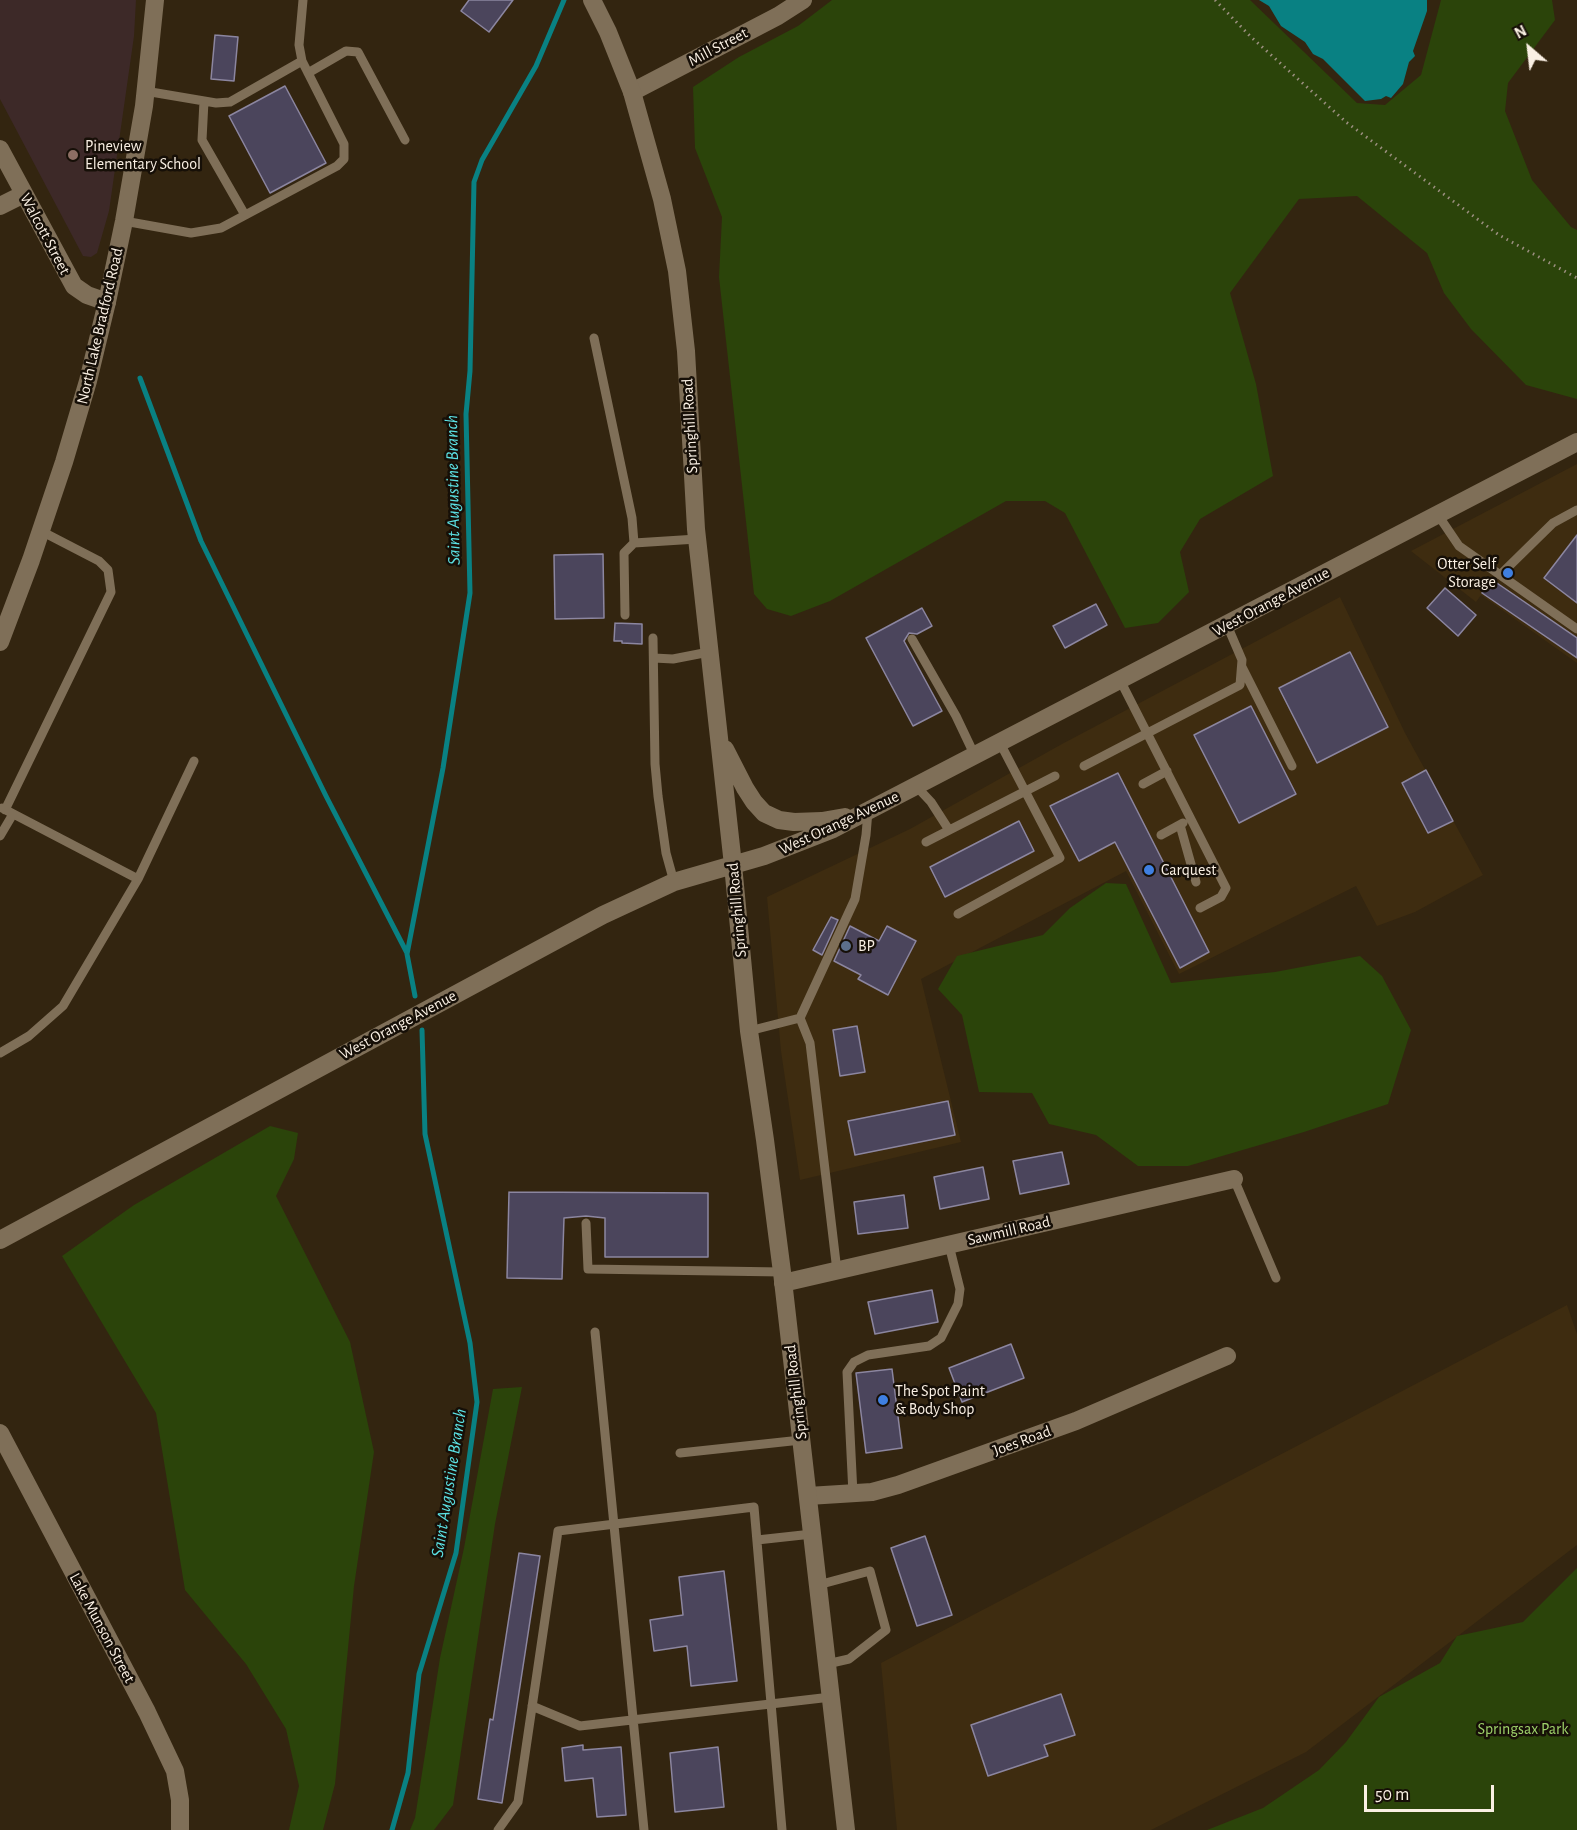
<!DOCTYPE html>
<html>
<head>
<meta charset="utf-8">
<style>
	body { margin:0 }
	#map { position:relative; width:1577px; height:1830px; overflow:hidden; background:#332510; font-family:"Alegreya Sans",sans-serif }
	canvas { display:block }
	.north { position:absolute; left:1499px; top:18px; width:60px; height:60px; -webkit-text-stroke:4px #160f07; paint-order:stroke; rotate:332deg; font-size:16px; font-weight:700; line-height:24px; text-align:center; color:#faf0e4 }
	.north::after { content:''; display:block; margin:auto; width:21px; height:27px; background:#faf0e4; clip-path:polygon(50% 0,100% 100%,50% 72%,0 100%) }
	.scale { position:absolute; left:1364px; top:1785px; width:130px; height:27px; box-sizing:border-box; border:3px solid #faf0e4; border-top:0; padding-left:8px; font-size:18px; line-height:21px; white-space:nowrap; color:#faf0e4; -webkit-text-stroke:4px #160f07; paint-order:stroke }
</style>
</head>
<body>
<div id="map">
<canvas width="1577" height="1830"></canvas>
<div class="north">N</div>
<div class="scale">50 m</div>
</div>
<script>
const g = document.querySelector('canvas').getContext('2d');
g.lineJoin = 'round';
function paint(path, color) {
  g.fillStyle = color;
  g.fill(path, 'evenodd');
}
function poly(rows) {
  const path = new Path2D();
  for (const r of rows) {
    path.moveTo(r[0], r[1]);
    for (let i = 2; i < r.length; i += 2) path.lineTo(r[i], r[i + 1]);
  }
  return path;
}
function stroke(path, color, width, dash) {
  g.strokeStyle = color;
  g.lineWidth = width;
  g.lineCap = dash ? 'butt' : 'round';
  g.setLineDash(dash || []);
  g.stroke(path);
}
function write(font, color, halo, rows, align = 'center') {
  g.font = font + ' "Alegreya Sans",sans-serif';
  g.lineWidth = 5;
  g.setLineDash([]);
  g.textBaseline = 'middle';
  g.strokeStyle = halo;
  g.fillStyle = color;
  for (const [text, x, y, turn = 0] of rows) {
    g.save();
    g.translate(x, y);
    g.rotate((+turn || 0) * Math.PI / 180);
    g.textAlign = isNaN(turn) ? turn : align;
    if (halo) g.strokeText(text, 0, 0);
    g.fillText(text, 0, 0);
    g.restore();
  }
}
const built = poly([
	[1577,464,1577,663,1481,595,1476,602,1411,551],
	[1340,597,1405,733,1483,875,1415,912,1377,926,1356,886,1179,974,1126,871,921,979,961,1142,800,1180,781,1051,767,897,910,829,1062,744],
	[1567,1305,1577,1334,1577,1545,1306,1752,1151,1830,897,1830,881,1663]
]);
const education = poly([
	[0,0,136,0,134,36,109,211,97,253,91,257,83,256,0,99]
]);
const green = poly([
	[832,0,1250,0,1357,103,1385,105,1421,75,1441,0,1552,0,1555,20,1508,83,1505,111,1532,180,1571,227,1577,230,1577,399,1526,385,1471,329,1444,293,1427,253,1357,196,1299,199,1230,293,1256,384,1273,476,1200,519,1180,552,1189,592,1158,623,1125,628,1065,513,1045,501,1006,501,830,601,791,616,767,609,754,594,719,277,722,217,695,148,693,87,739,57,798,26],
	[1106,883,1126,884,1171,983,1275,972,1360,956,1382,976,1411,1030,1388,1104,1304,1132,1188,1166,1138,1166,1096,1135,1049,1124,1032,1093,979,1092,962,1015,938,989,957,956,1043,935,1070,908],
	[270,1126,298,1133,294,1159,276,1196,350,1342,374,1452,354,1586,335,1784,323,1830,289,1830,299,1786,286,1729,246,1664,185,1590,156,1413,62,1256,134,1205],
	[522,1387,495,1524,453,1805,434,1830,410,1830,415,1818,440,1658,464,1548,493,1389],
	[1577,1568,1577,1830,1207,1830,1263,1808,1319,1770,1346,1742,1379,1697,1440,1663,1457,1636,1523,1622]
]);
const water = poly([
	[1259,0,1427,0,1427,11,1413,51,1415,56,1409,62,1403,84,1391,98,1386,96,1381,99,1365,101,1323,59,1313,54,1305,42,1281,26,1269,6]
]);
const stream = poly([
	[140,378,201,541,326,796,407,953],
	[415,996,407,954,443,768,470,593,466,414,470,371,474,182,482,160,536,66,564,0],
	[392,1830,408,1773,419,1674,456,1553,477,1402,470,1343,425,1134,422,1030]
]);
const building = poly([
	[469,0,513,0,489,32,461,11,469,0],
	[215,35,238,37,234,81,211,79,215,35],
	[285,86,326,163,270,193,229,116,285,86],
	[1577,535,1577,603,1544,578,1577,535],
	[603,554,604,618,555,619,554,555,603,554],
	[1491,579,1577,638,1577,658,1482,593,1491,579],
	[1445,588,1476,615,1458,636,1427,608,1445,588],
	[1096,604,1107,625,1065,648,1053,626,1096,604],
	[922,608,932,626,917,634,909,633,904,641,942,711,913,726,866,638,922,608],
	[615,623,642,624,642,644,622,643,622,641,614,641,615,623],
	[1350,652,1388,727,1317,763,1279,688,1350,652],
	[1251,706,1296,794,1239,823,1194,735,1251,706],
	[1426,770,1453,821,1428,833,1402,783,1426,770],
	[1118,773,1209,952,1180,968,1115,842,1079,861,1050,806,1118,773],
	[1019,821,1034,851,945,897,930,867,1019,821],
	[831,917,838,920,822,955,813,950,831,917],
	[850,926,879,941,887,926,916,941,888,995,858,979,861,975,834,961,850,926],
	[857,1026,865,1072,840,1076,833,1030,857,1026],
	[948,1101,955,1135,855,1155,848,1121,948,1101],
	[1062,1152,1069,1184,1020,1194,1013,1161,1062,1152],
	[983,1167,989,1199,940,1209,934,1177,983,1167],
	[509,1192,708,1193,708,1257,605,1257,605,1218,586,1216,564,1218,562,1279,507,1278,509,1192],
	[904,1195,908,1228,858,1234,854,1202,904,1195],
	[932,1290,938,1322,875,1334,868,1302,932,1290],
	[1011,1344,1024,1378,962,1402,949,1368,1011,1344],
	[892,1369,902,1448,866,1453,856,1373,892,1369],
	[925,1536,952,1615,917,1626,891,1548,925,1536],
	[519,1553,540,1556,502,1803,478,1799,490,1719,493,1720,519,1553],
	[724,1571,737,1681,691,1686,687,1646,654,1651,650,1620,683,1615,679,1577,724,1571],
	[1061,1694,1075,1735,1044,1745,1048,1756,988,1776,971,1725,1061,1694],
	[583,1745,583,1750,621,1747,626,1815,597,1817,593,1778,565,1781,562,1748,583,1745],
	[718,1747,724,1807,675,1812,670,1753,718,1747]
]);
const path = poly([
	[1215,0,1250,36,1346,122,1499,235,1577,278]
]);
const lane = poly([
	[302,61,299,45,303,0],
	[308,73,346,51,358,52,405,140],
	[204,101,202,140,245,215],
	[124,221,191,233,221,228,337,166,344,159,344,144,302,61,230,102,216,103,145,91],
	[594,338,632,518,634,543],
	[1438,515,1459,546,1577,629],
	[1500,575,1553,523,1577,510],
	[625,615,624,553,634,543,697,539],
	[653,638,655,764,658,796,666,853,674,882],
	[912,639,956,716,975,756],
	[654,658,673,659,709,652],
	[1242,667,1292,766],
	[1120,680,1226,888,1221,897,1200,908],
	[1084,766,1240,685,1242,660,1227,625],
	[1143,784,1167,771],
	[916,786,931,802,949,830],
	[2,808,138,879],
	[5,810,111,592,108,570,99,561,41,531],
	[1180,825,1196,882],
	[1161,835,1183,823],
	[0,836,13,814],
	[926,842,1055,776],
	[958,914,1060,858,1000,743],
	[749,1031,800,1018],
	[0,1053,29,1036,63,1006,138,879,194,761],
	[1234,1179,1276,1278],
	[586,1223,588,1269,782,1272],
	[837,1271,810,1043,800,1018,855,899,866,835,868,811],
	[595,1332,644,1830],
	[680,1453,801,1440],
	[853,1494,847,1372,854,1362,868,1355,929,1346,941,1338,958,1304,960,1289,949,1245],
	[757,1540,812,1534],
	[818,1585,870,1571,886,1630,849,1659,827,1664],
	[532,1706,580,1726,831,1697],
	[498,1830,518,1802,558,1531,754,1507,782,1830]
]);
const street = poly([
	[632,92,778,16,803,0],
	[0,149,74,286,87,295,107,302],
	[0,206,24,194],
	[783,1283,1234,1179],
	[0,1433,147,1712,175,1771,180,1800,180,1830],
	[808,1496,872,1492,898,1485,1076,1421,1227,1356]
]);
const secondary = poly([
	[592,0,608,32,632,92,662,199,677,271,686,351,696,529,733,865,749,1031,765,1140,782,1272,846,1830],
	[0,642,31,560,64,462,88,381,107,302,124,221,144,106,155,0],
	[725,749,745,788,754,802,764,813,779,820,794,822,822,821,845,817],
	[0,1240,603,915,674,882,764,856,833,829,1577,442]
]);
const markers = [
	[73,155,6,"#8d6e63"],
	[1508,573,6,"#3f7fe0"],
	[1149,870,6,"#3f7fe0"],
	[846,946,6,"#5c6f8a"],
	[883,1400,6,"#3f7fe0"]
];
const streetNames = [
	["Mill Street",718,47,-28],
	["Walcott Street",45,234,62],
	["North Lake Bradford Road",100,326,-77],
	["Springhill Road",690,426,-93],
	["West Orange Avenue",1271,602,-28],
	["West Orange Avenue",839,823,-25],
	["Springhill Road",737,910,-95],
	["West Orange Avenue",398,1025,-28],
	["Sawmill Road",1009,1231,-13],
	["Springhill Road",796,1392,-97],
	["Joes Road",1022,1441,-20],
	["Lake Munson Street",102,1628,62]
];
const poiNames = [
	["Pineview",85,146],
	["Elementary School",85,164],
	["Otter Self",1496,564,"right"],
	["Storage",1496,582,"right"],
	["Carquest",1161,870],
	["BP",858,946],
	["The Spot Paint",895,1391],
	["& Body Shop",895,1409]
];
const parkNames = [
	["Springsax Park",1523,1729]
];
const waterNames = [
	["Saint Augustine Branch",453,490,-91],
	["Saint Augustine Branch",449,1483,-81]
];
paint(built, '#3e2c10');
paint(education, '#3d2928');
paint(green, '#2b440a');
paint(water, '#098183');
stroke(stream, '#098183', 5);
paint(building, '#4b455c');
stroke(building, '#8c86a0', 1.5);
stroke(path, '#9b8f7f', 3, [1.5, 4.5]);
stroke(lane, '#7f6f58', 9);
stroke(street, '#7f6f58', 18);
stroke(secondary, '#7f6f58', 18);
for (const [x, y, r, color] of markers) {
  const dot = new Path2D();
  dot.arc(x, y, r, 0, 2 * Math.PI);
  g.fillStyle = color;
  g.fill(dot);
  stroke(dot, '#160f07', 2);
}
write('16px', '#faf0e4', '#160f07', streetNames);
write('16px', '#faf0e4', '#160f07', poiNames, 'left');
write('16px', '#9ed26a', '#160f07', parkNames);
write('italic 18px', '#5ce1e4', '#160f07', waterNames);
</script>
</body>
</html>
